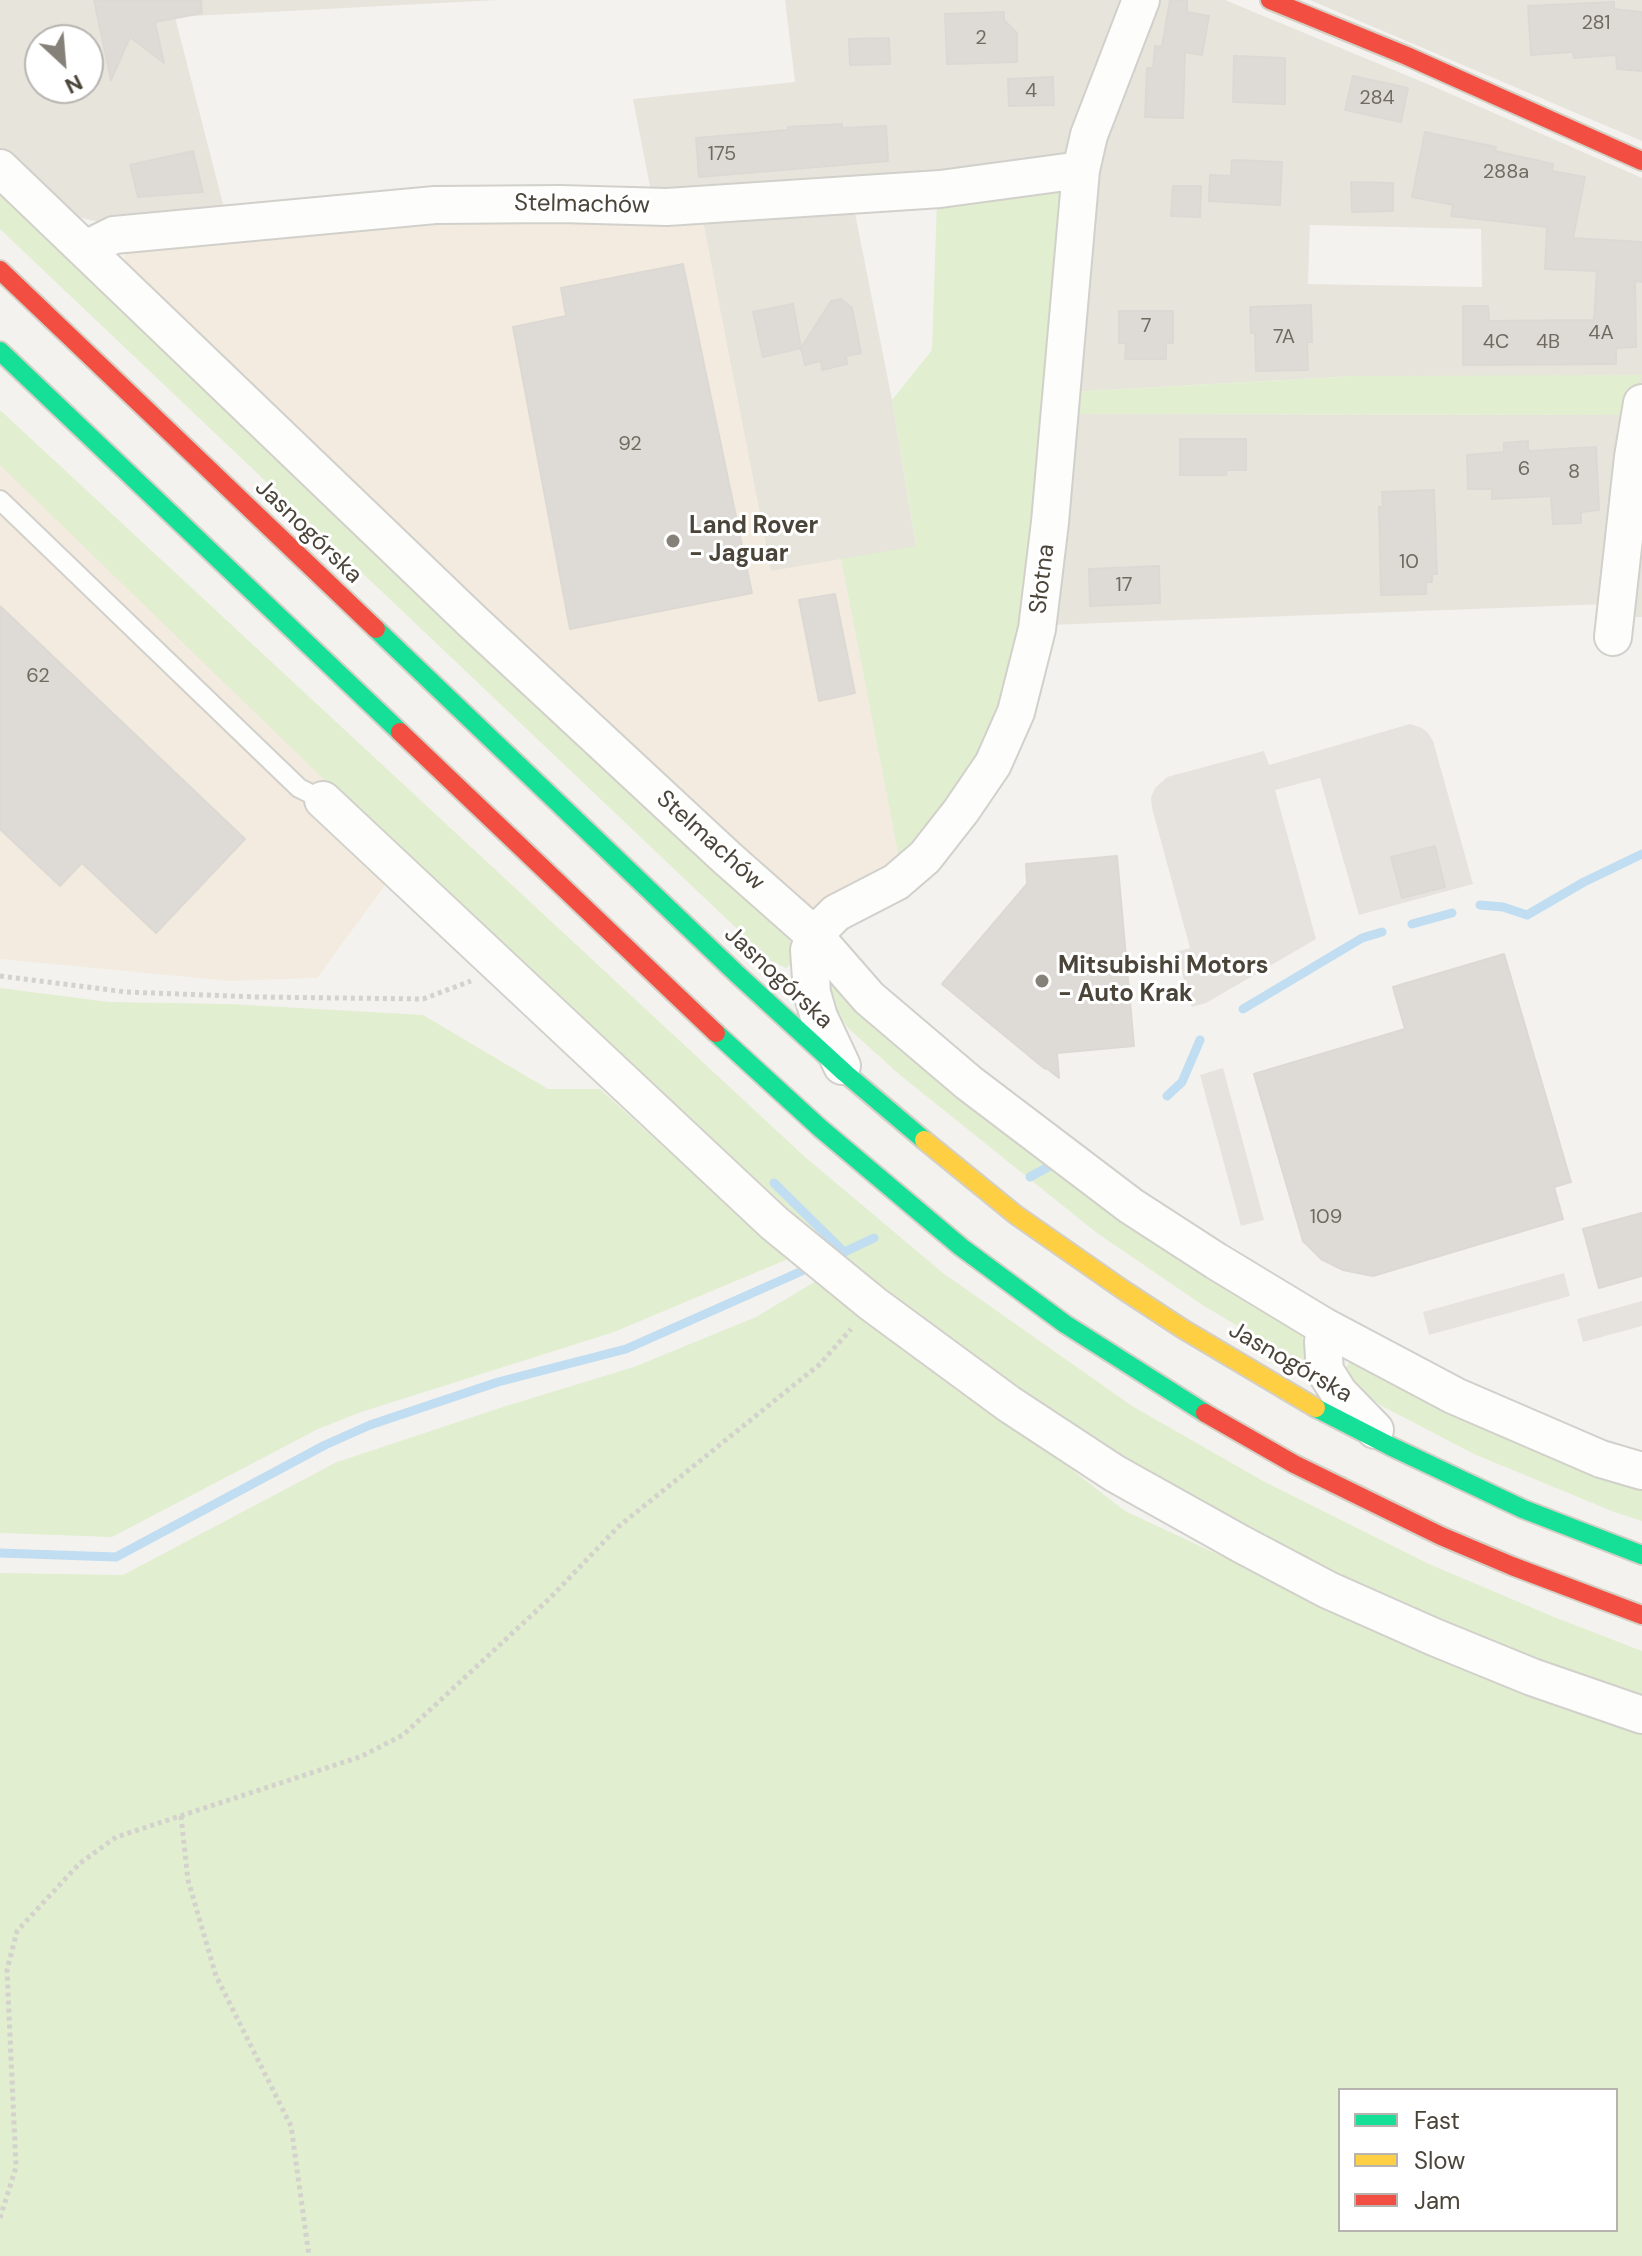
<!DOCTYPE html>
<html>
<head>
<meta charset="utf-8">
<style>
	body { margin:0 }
	#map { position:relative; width:1642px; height:2256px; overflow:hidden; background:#f4f2ee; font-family:"DM Sans",sans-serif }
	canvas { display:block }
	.legend { position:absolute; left:1338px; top:2088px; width:280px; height:144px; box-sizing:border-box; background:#fff; border:2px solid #b7b4b0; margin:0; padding:10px 14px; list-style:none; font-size:24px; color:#4b4439 }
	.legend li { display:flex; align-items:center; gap:16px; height:40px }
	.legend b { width:40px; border:2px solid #b7b4b0 }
	.north { position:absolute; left:24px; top:24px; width:80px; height:80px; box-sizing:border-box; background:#fff; border:2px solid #b7b4b0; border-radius:50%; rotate:154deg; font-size:22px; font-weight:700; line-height:32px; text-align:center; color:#4b4439 }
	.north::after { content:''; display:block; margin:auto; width:28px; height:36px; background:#868178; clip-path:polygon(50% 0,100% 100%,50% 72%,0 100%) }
</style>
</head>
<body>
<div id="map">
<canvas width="1642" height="2256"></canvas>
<ul class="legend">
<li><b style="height:10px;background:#16e098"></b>Fast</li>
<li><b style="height:10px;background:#ffcf43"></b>Slow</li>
<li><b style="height:10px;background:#f24e42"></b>Jam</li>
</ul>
<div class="north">N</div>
</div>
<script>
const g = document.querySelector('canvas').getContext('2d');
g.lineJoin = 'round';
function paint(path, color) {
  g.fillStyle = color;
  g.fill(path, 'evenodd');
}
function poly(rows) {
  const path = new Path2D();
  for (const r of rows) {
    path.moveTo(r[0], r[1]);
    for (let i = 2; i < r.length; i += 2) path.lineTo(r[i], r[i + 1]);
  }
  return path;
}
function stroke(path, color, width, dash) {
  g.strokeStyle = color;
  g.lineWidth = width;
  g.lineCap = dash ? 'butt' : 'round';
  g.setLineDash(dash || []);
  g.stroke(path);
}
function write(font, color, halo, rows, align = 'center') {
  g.font = font + ' "DM Sans",sans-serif';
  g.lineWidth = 6;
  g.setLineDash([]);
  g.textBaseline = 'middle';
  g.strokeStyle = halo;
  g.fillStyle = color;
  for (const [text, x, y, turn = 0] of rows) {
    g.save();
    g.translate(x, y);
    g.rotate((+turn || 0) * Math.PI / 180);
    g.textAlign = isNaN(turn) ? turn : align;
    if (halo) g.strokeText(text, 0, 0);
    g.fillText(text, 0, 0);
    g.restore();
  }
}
const residential = poly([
	[0,0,497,0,175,17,225,212,107,224,70,215,0,148],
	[40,40,88,40,88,88,40,88],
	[785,0,1120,0,1079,116,1068,155,1040,164,651,192,633,99,795,82],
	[1159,0,1225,0,1437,88,1642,178,1642,617,1624,617,1607,604,1048,625,1072,414,1630,415,1355,376,1070,392,1102,161,1112,120],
	[1310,225,1481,229,1482,287,1308,284],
	[1310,0,1642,0,1642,141],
	[853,203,892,400,916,547,771,572,701,212]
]);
const commercial = poly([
	[701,212,771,571,841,559,900,863,845,896,806,911,696,816,123,265,126,248,439,213],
	[0,435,419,839,317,978,230,981,0,959]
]);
const green = poly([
	[1048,185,1065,197,1018,636,1003,710,969,776,900,863,841,559,916,546,892,400,932,350,937,201],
	[0,192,555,720,763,914,778,922,788,934,792,948,792,963,786,968,771,961,0,229],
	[1642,375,1631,415,1072,414,1070,392,1355,376],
	[0,410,805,1157,943,1273,1132,1406,1263,1481,1429,1564,1554,1617,1642,1651,1642,1705,1410,1615,1083,1442,781,1212,438,890,0,465],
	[828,973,1302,1333,1307,1367,1204,1306,1097,1233,900,1075,848,1028,825,998],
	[0,988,109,1002,229,1004,423,1015,548,1089,600,1089,788,1259,614,1332,361,1412,318,1429,112,1537,0,1533],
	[816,1281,915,1348,1125,1511,1365,1623,1642,1729,1642,2256,0,2256,0,1573,123,1575,337,1462,506,1406,634,1367,756,1317],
	[1340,2090,1616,2090,1616,2230,1340,2230],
	[1350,1361,1358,1361,1642,1483,1642,1521,1614,1512,1474,1454,1382,1406,1364,1394,1350,1380,1345,1369]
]);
const parking = poly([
	[1410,724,1422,728,1428,733,1433,741,1473,884,1359,915,1320,778,1275,790,1316,939,1206,1003,1192,1007,1176,952,1190,948,1152,808,1151,797,1155,788,1167,777,1264,751,1269,765],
	[1223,1068,1264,1220,1241,1226,1200,1075],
	[1564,1273,1570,1296,1429,1335,1423,1312],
	[1642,1301,1642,1326,1583,1342,1577,1319]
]);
const stream = poly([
	[1480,905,1503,907,1527,915,1584,882,1642,854],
	[1412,924,1452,913],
	[1243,1009,1362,938,1382,932],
	[1167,1096,1182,1082,1200,1040],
	[1030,1177,1050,1166],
	[774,1183,844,1252],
	[840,1254,874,1238],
	[0,1553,116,1557,325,1445,370,1425,498,1382,626,1349,802,1271]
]);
const building = poly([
	[94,0,201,0,202,13,155,22,164,63,130,37,111,80,94,0],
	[1170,0,1187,0,1187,12,1209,16,1202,55,1185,52,1183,118,1145,117,1147,68,1153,68,1155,46,1162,47,1170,0],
	[1614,2,1614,9,1642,12,1642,71,1617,69,1616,55,1574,58,1573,52,1531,55,1528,6,1614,2],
	[1004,12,1004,20,1017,33,1017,62,947,64,945,14,1004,12],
	[889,38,890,64,850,65,849,39,889,38],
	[1234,56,1285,58,1285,104,1233,102,1234,56],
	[1353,76,1408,88,1401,122,1345,110,1353,76],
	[1053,77,1054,105,1009,106,1008,79,1053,77],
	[842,124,842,128,886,126,888,161,699,177,696,138,788,130,788,127,842,124],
	[1425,132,1496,147,1495,151,1553,164,1552,171,1585,177,1573,238,1642,242,1642,282,1635,281,1636,347,1616,348,1616,364,1463,365,1463,306,1488,306,1489,321,1594,320,1597,271,1545,269,1547,227,1451,216,1453,205,1412,197,1425,132],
	[193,151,203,192,138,197,130,165,193,151],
	[1232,160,1282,162,1280,205,1209,201,1210,175,1231,176,1232,160],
	[1351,182,1393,183,1393,211,1352,212,1351,182],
	[1173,186,1201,186,1200,217,1171,216,1173,186],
	[683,264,752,593,570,629,513,327,566,316,561,288,683,264],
	[841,299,852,308,861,353,846,356,847,364,822,370,821,361,805,365,801,348,831,301,841,299],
	[793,304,801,348,763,357,753,312,793,304],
	[1311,305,1312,342,1307,342,1308,370,1256,371,1255,333,1251,333,1250,307,1311,305],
	[1119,311,1173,311,1173,343,1166,343,1166,359,1125,359,1126,343,1119,343,1119,311],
	[1180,439,1246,439,1246,470,1227,470,1226,475,1180,475,1180,439],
	[1528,441,1528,451,1596,447,1599,510,1581,512,1581,523,1553,524,1551,496,1492,499,1492,489,1468,489,1467,455,1504,452,1504,443,1528,441],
	[1434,490,1437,574,1432,574,1432,582,1426,582,1426,594,1381,595,1379,507,1383,507,1382,492,1434,490],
	[1159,566,1160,603,1090,606,1089,569,1159,566],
	[835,594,855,693,819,701,799,600,835,594],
	[0,606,245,839,156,933,82,863,60,886,0,829,0,606],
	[1435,846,1445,887,1402,898,1391,857,1435,846],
	[1117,856,1134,1046,1057,1053,1059,1078,1046,1068,1045,1069,942,984,1027,884,1026,864,1117,856],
	[1504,954,1571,1182,1554,1187,1563,1219,1373,1276,1343,1270,1321,1259,1303,1241,1254,1074,1405,1029,1393,987,1504,954],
	[1642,1213,1642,1276,1599,1288,1583,1229,1642,1213]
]);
const path = poly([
	[0,976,126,992,258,997,423,999,471,981],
	[181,1816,188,1880,216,1976,291,2126,309,2256],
	[0,2218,16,2167,7,1970,17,1931,79,1864,116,1837,360,1757,403,1735,549,1599,618,1527,820,1364,851,1329]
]);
const lane = poly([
	[0,500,299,788,323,800]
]);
const street = poly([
	[0,168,472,621,727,858,814,935,869,998,969,1083,1131,1206,1216,1261,1325,1327,1455,1396,1601,1459,1642,1471],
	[86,249,114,235,435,205,560,204,667,207,940,189,1081,170],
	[1613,637,1633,457,1642,403],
	[323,800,774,1223,873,1304,1009,1404,1114,1473,1241,1544,1328,1590,1434,1637,1532,1677,1642,1715],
	[842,1066,819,1017,812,993,809,950,814,935,836,913,896,882,925,857,961,811,993,764,1016,712,1037,629,1050,522,1081,170,1089,135,1141,0],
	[1325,1327,1323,1342,1325,1371,1339,1393,1375,1430]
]);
const fast = poly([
	[0,351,400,732],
	[376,629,738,975,845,1073,924,1140],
	[716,1033,820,1128,961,1247,1065,1324,1205,1413],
	[1316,1408,1390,1446,1523,1509,1642,1555]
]);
const slow = poly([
	[924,1140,1016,1215,1122,1289,1183,1329,1316,1408]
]);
const jam = poly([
	[1270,0,1407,56,1642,161],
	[0,270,376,629],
	[400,732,716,1033],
	[1205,1413,1294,1464,1441,1536,1512,1566,1642,1615]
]);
const markers = [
	[673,541,8,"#868178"],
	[1042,981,8,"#868178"]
];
const numberNames = [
	["281",1596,24],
	["2",981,39],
	["4",1031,92],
	["284",1377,99],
	["175",722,155],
	["288a",1506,173],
	["7",1146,327],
	["4A",1601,334],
	["7A",1284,338],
	["4C",1496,343],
	["4B",1548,343],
	["92",630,445],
	["6",1524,470],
	["8",1574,473],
	["10",1409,563],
	["17",1124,586],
	["62",38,677],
	["109",1326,1218]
];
const streetNames = [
	["Stelmachów",582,205,1],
	["Jasnogórska",308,532,44],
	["Słotna",1043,579,-83],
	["Stelmachów",710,841,42],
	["Jasnogórska",778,978,43],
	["Jasnogórska",1290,1363,30]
];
const poiNames = [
	["Land Rover",689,527],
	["- Jaguar",689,555],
	["Mitsubishi Motors",1058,967],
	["- Auto Krak",1058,995]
];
paint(residential, '#e7e4dc');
paint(commercial, '#f3ebdf');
paint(green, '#e1eecf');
paint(parking, '#e6e3df');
stroke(stream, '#c0ddf1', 9);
paint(building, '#dedbd6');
stroke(building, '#dcd9d4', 2);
stroke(lane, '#d2d0cb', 22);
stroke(street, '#d2d0cb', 40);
stroke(fast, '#d3cfc5', 22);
stroke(slow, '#d3cfc5', 22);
stroke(jam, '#d3cfc5', 22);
stroke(path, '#d3d2cc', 5, [4, 4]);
stroke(lane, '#fdfdfc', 18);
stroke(street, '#fdfdfc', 36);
stroke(fast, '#16e098', 18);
stroke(slow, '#ffcf43', 18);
stroke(jam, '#f24e42', 18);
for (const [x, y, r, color] of markers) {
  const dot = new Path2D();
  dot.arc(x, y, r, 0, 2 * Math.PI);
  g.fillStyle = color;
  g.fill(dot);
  stroke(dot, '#fff', 3);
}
write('20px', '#706a61', null, numberNames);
write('24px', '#4b4439', '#fff', streetNames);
write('bold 24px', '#4b4439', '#fff', poiNames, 'left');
</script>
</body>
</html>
